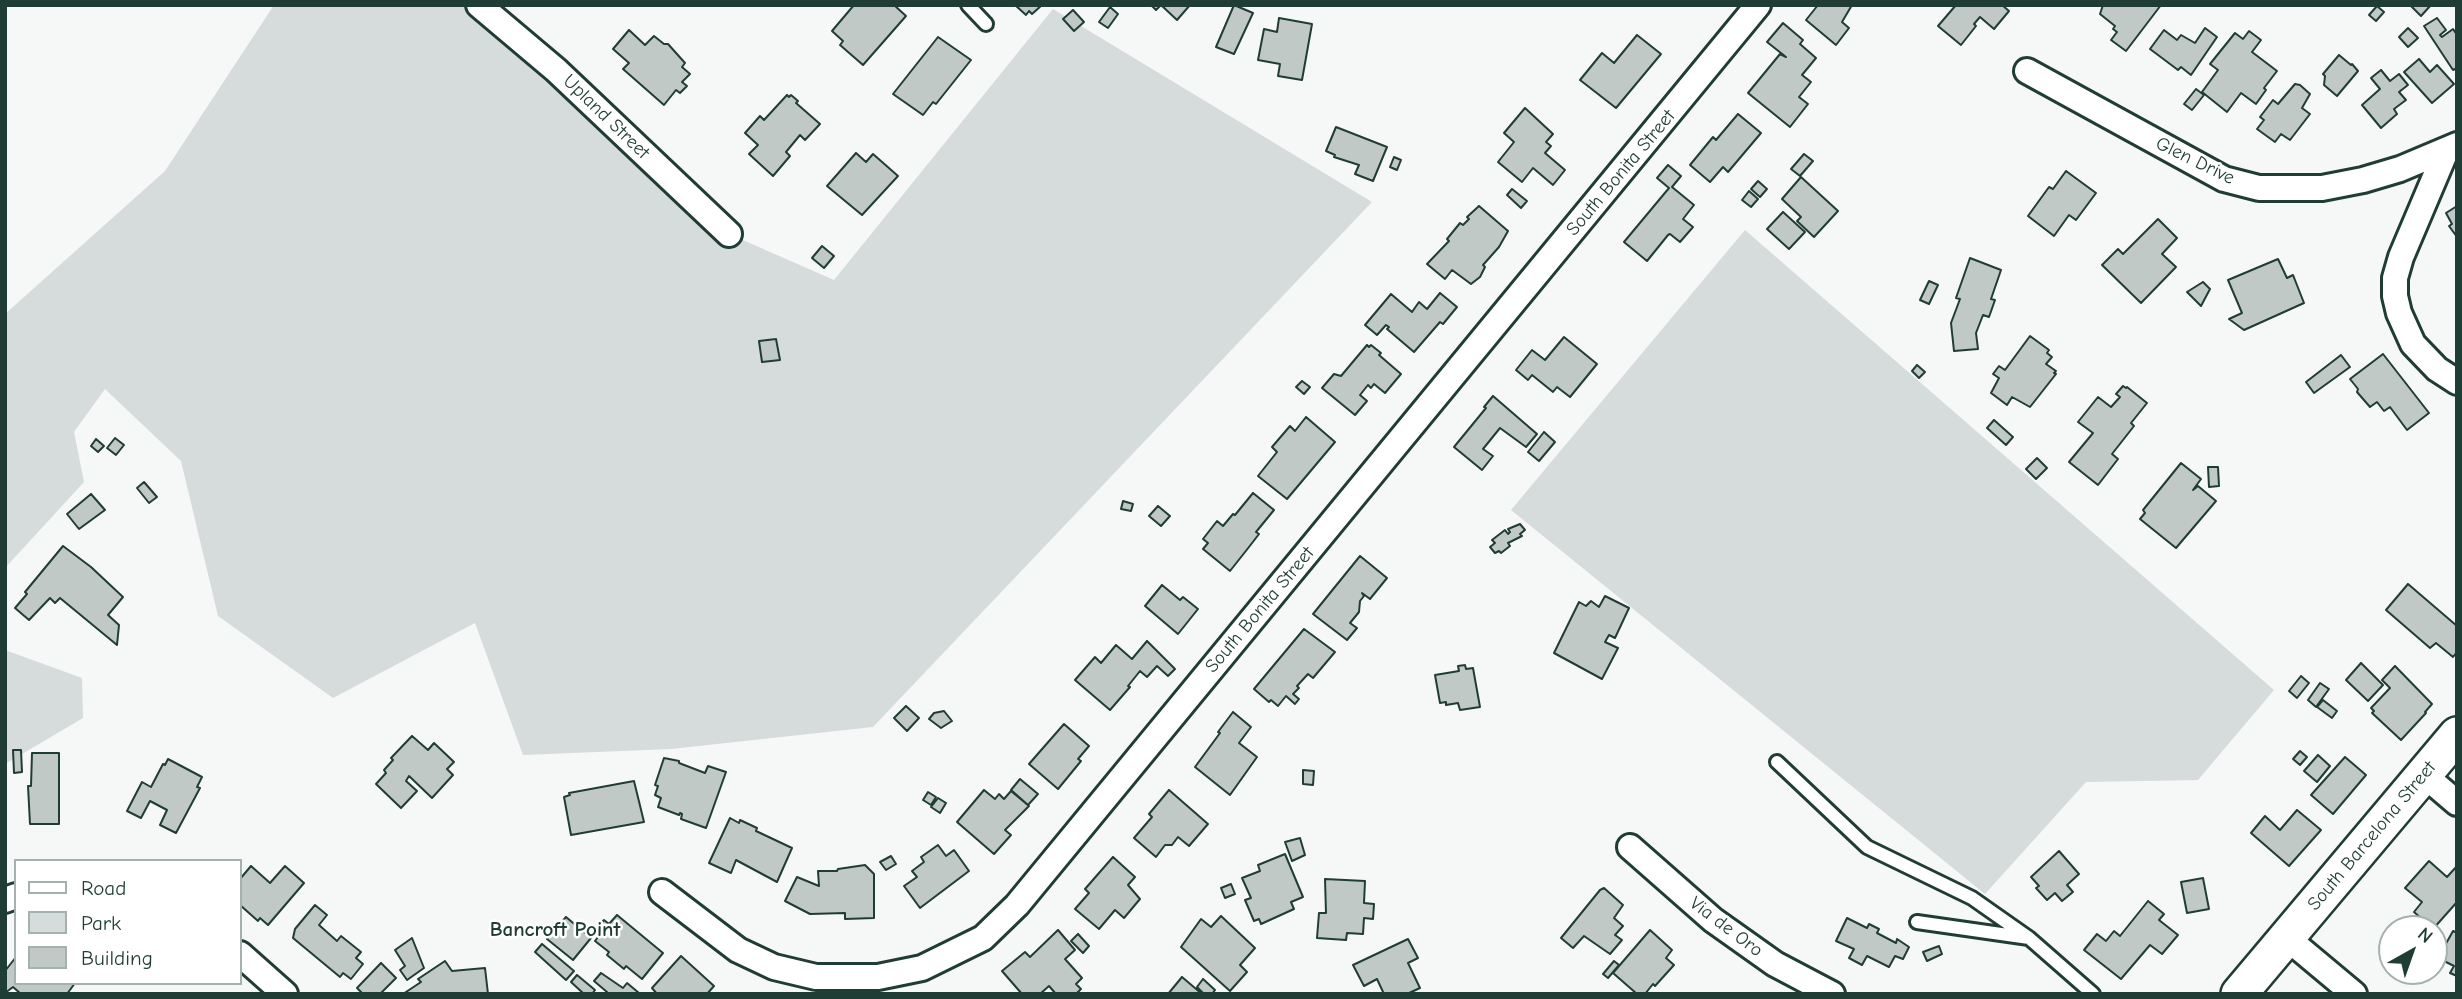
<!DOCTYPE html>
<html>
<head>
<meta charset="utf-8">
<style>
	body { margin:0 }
	#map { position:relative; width:2462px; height:999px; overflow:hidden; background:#f6f7f7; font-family:"Comic Neue",sans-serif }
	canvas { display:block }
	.frame { position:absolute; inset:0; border:7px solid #1f3d34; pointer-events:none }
	.legend { position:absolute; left:14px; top:859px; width:228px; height:126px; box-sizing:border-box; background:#fff; border:2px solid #a5b1ae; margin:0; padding:9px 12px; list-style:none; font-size:21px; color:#1f3d34 }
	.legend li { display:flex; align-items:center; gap:14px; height:35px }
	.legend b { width:35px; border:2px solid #a5b1ae }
	.north { position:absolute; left:2378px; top:915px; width:70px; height:70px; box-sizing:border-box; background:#fff; border:2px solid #a5b1ae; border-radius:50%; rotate:40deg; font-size:19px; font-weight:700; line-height:28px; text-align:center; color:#1f3d34 }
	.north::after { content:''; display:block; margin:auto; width:24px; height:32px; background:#1f3d34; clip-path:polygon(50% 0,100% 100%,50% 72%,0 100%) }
</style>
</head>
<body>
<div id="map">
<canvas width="2462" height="999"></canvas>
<div class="frame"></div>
<ul class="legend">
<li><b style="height:9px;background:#fff"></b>Road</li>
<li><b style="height:19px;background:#d6dcdb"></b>Park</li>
<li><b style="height:19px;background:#c0c9c6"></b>Building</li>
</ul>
<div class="north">N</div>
</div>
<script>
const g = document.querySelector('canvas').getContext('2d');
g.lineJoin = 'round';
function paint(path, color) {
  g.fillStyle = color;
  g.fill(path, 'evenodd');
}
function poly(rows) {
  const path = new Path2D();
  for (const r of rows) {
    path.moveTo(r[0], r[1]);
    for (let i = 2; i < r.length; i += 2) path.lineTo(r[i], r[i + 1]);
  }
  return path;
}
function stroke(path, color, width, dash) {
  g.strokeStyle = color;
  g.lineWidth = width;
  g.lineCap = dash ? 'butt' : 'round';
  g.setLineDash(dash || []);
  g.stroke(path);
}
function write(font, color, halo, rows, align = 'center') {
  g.font = font + ' "Comic Neue",sans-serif';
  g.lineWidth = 5;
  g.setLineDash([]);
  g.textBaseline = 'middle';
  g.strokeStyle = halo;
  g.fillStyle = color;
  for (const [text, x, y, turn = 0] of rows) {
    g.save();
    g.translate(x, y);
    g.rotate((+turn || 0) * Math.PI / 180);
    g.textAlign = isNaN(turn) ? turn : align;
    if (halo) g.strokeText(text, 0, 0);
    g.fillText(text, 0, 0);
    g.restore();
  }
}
const green = poly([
	[274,5,476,5,729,234,834,280,1053,9,1372,202,873,727,671,749,523,755,475,623,333,698,218,616,181,461,105,389,74,432,84,482,5,568,5,314,165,171],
	[1745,230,2274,690,2198,780,2086,782,1985,894,1511,510],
	[5,650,82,678,83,718,5,764]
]);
const building = poly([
	[854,5,894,5,906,16,863,65,840,45,843,41,832,31,854,5],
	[1015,5,1042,5,1032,14,1029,11,1026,15,1015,5],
	[1151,5,1190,5,1177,20,1161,5,1156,10,1151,5],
	[1234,5,1253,13,1234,54,1216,47,1234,5],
	[1818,5,1852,5,1842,22,1849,28,1836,45,1806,20,1818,5],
	[1956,5,2002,5,2009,11,1994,29,1980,17,1974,24,1976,26,1961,45,1938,26,1956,5],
	[2103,5,2161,5,2126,51,2111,40,2117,32,2113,29,2115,26,2100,14,2103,5],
	[2410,5,2431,5,2421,16,2410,5],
	[2377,6,2384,12,2376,21,2369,15,2377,6],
	[1110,7,1118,14,1108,28,1099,22,1110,7],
	[1073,10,1084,22,1074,31,1063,19,1073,10],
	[1279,18,1312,24,1302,80,1278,76,1280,64,1258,60,1264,29,1277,32,1279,18],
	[2437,18,2446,30,2440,35,2442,37,2453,29,2457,35,2457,68,2453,70,2424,26,2437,18],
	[1783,23,1803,40,1800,44,1816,58,1802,75,1811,82,1799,97,1808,104,1790,127,1748,93,1780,54,1786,57,1767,42,1783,23],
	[2205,28,2217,37,2191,75,2181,67,2178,70,2150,49,2164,30,2177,40,2181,35,2195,43,2205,28],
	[2408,28,2418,38,2408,47,2399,37,2408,28],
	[629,30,645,45,654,36,664,44,668,44,685,63,682,67,690,74,682,82,687,86,680,93,676,90,664,105,623,69,629,63,613,49,629,30],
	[2249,31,2261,40,2252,52,2277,71,2264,88,2266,90,2256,104,2241,93,2227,112,2202,92,2218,70,2210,64,2235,33,2243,39,2249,31],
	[1637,35,1661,54,1616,108,1580,80,1602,53,1614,63,1637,35],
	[938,37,971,60,936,104,933,102,923,115,893,94,938,37],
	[2339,55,2351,65,2352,64,2358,71,2337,96,2324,85,2325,76,2323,74,2339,55],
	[2419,59,2430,72,2437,65,2454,84,2432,103,2404,72,2419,59],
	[2381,70,2390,81,2399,74,2408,85,2399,92,2406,100,2394,109,2397,114,2381,128,2362,105,2380,89,2371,78,2381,70],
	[2295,84,2300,85,2310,94,2302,108,2310,114,2290,140,2281,134,2275,142,2257,129,2264,120,2260,117,2273,100,2278,104,2295,84],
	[2196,89,2204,95,2192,110,2184,104,2196,89],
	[787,95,789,97,791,95,798,101,796,103,820,124,805,140,800,135,786,152,790,156,773,176,749,154,758,145,745,133,760,116,764,120,787,95],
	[1525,108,1553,134,1546,142,1551,146,1545,153,1565,170,1553,185,1533,168,1522,182,1498,162,1514,142,1504,133,1525,108],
	[1738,114,1761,133,1728,172,1723,167,1710,182,1690,165,1713,137,1716,140,1738,114],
	[1336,127,1387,147,1373,181,1355,174,1359,165,1334,157,1335,155,1326,151,1336,127],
	[856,153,866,162,873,154,898,176,862,215,827,186,856,153],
	[1804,154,1813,161,1800,176,1791,169,1804,154],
	[1394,157,1401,160,1397,170,1390,167,1394,157],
	[1668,165,1681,176,1672,187,1694,205,1683,219,1693,227,1680,242,1670,234,1668,235,1647,261,1624,242,1669,188,1657,178,1668,165],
	[2066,171,2096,193,2076,220,2069,215,2054,236,2028,216,2049,187,2053,189,2066,171],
	[1801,177,1838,211,1814,237,1797,221,1801,217,1782,199,1801,177],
	[1758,181,1767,189,1760,197,1751,189,1758,181],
	[1512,189,1527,201,1521,208,1507,195,1512,189],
	[1749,191,1758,199,1751,207,1742,200,1749,191],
	[1479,206,1508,231,1499,247,1483,265,1485,267,1480,277,1471,284,1452,270,1445,279,1427,264,1449,241,1447,239,1460,223,1463,225,1469,219,1467,217,1479,206],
	[2457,206,2457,237,2449,226,2452,224,2446,213,2457,206],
	[1783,212,1805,232,1789,249,1767,229,1783,212],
	[2158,219,2177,238,2162,254,2176,267,2141,303,2102,265,2118,249,2123,254,2158,219],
	[822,246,834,256,824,268,812,258,822,246],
	[1970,258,2001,270,1991,299,1995,300,1989,317,1983,315,1976,333,1978,349,1954,351,1951,323,1960,299,1956,298,1970,258],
	[2278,259,2287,278,2293,275,2304,303,2244,330,2229,319,2242,313,2228,280,2278,259],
	[1929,281,1938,285,1929,304,1920,300,1929,281],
	[2203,282,2210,289,2201,306,2187,292,2203,282],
	[1440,293,1457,307,1443,324,1440,322,1414,352,1387,329,1389,327,1386,325,1377,335,1365,325,1391,294,1412,312,1419,302,1427,309,1440,293],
	[2030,336,2049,350,2047,353,2052,357,2046,364,2056,371,2054,373,2056,374,2030,407,2012,397,2007,405,1991,393,1999,378,1993,374,1999,366,2005,370,2030,336],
	[1564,337,1597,364,1570,397,1557,387,1553,392,1532,375,1528,380,1516,370,1532,350,1545,360,1564,337],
	[776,339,780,360,762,362,759,341,776,339],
	[1367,345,1369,347,1371,345,1381,353,1379,355,1401,374,1385,393,1374,384,1371,388,1368,385,1360,395,1367,401,1355,415,1322,388,1334,374,1341,376,1367,345],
	[2383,354,2429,413,2407,430,2390,407,2384,411,2377,402,2370,407,2357,392,2358,389,2350,379,2383,354],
	[2341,355,2350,367,2314,393,2306,382,2341,355],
	[1917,365,1925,372,1919,378,1912,371,1917,365],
	[1302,381,1310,387,1304,394,1296,387,1302,381],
	[2123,386,2126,388,2127,387,2147,403,2131,423,2134,426,2112,454,2118,459,2098,485,2069,462,2093,433,2078,422,2098,397,2111,407,2120,397,2116,394,2123,386],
	[1493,396,1537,434,1526,447,1500,428,1483,449,1493,456,1482,470,1454,447,1486,408,1484,407,1493,396],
	[1306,417,1335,442,1287,499,1258,476,1277,452,1272,447,1290,426,1295,431,1306,417],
	[1994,420,2013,437,2006,445,1987,428,1994,420],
	[1544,432,1555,442,1539,461,1528,452,1544,432],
	[115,438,124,445,116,455,107,448,115,438],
	[96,439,104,446,98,452,91,446,96,439],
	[2037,458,2047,468,2036,479,2026,469,2037,458],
	[2181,463,2201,479,2193,490,2198,486,2216,501,2176,548,2140,519,2145,513,2143,510,2181,463],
	[2208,467,2218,467,2219,486,2209,487,2208,467],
	[144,482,157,497,149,503,137,488,144,482],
	[1253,493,1274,510,1256,532,1259,534,1249,547,1230,571,1203,549,1208,543,1203,539,1217,521,1223,526,1233,514,1235,515,1253,493],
	[91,494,105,510,79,529,67,514,91,494],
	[1123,501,1133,504,1131,511,1121,509,1123,501],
	[1158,506,1170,516,1161,526,1149,516,1158,506],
	[1520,524,1525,530,1520,534,1522,536,1508,543,1510,546,1501,553,1499,551,1495,553,1490,547,1495,543,1492,540,1505,530,1508,534,1510,532,1508,529,1520,524],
	[63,546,91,567,123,597,108,615,119,625,117,645,60,598,55,603,50,598,29,620,15,608,27,594,25,592,63,546],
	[1360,556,1387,578,1370,599,1362,593,1364,596,1360,601,1359,612,1350,623,1357,628,1347,640,1313,614,1360,556],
	[2408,584,2457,626,2457,652,2453,657,2436,643,2430,648,2386,610,2408,584],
	[1162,585,1180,600,1183,597,1198,609,1178,634,1145,606,1162,585],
	[1605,596,1629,608,1615,638,1609,635,1605,642,1618,648,1602,679,1554,653,1579,602,1586,606,1591,601,1599,607,1605,596],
	[1304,629,1335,652,1313,678,1308,674,1297,686,1299,688,1293,694,1299,699,1295,704,1286,696,1278,706,1271,700,1269,702,1254,689,1304,629],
	[1147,641,1175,669,1168,676,1157,666,1147,677,1140,671,1128,686,1130,687,1110,710,1075,680,1095,657,1101,663,1116,645,1132,659,1147,641],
	[2361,663,2383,685,2368,701,2346,680,2361,663],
	[1465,665,1466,669,1473,668,1480,707,1460,710,1458,703,1446,705,1446,702,1440,703,1435,675,1459,671,1458,666,1465,665],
	[2395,666,2432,704,2425,712,2426,713,2401,740,2372,713,2374,711,2371,708,2390,688,2382,680,2395,666],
	[2301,676,2309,683,2297,698,2289,691,2301,676],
	[2320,683,2329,689,2316,707,2308,700,2320,683],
	[2323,700,2337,711,2332,718,2317,707,2323,700],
	[906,706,919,718,907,731,894,718,906,706],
	[944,711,952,721,941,728,929,719,934,713,944,711],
	[1233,712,1251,727,1239,743,1257,757,1230,795,1195,767,1220,733,1218,732,1233,712],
	[1064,724,1089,746,1078,759,1081,761,1058,789,1029,764,1064,724],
	[412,736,428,750,434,743,454,762,447,769,453,775,432,798,409,776,406,781,417,791,401,808,376,784,386,773,384,770,393,760,391,758,412,736],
	[13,750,21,750,22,772,14,773,13,750],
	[2300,751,2307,757,2300,765,2293,759,2300,751],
	[32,753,59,753,59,824,30,824,28,786,31,786,32,753],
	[2318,755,2330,766,2317,782,2304,771,2318,755],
	[2345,757,2366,775,2333,814,2311,795,2345,757],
	[664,758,679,761,679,763,705,773,708,766,726,772,706,828,681,819,682,814,680,813,679,815,658,807,661,798,655,795,658,786,655,785,664,758],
	[168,759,202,777,197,787,200,788,176,833,160,825,167,810,150,801,141,818,127,811,142,782,151,787,163,764,165,765,168,759],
	[1303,770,1314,771,1313,785,1303,784,1303,770],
	[1020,779,1038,794,1028,805,1011,790,1020,779],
	[634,781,644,822,571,835,564,797,570,795,569,793,634,781],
	[984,790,995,799,999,794,1004,799,1011,791,1029,806,1005,830,1011,835,994,854,957,822,984,790],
	[1169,790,1208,824,1189,846,1178,837,1172,845,1165,845,1156,857,1134,838,1152,817,1149,814,1169,790],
	[928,792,936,797,931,805,923,800,928,792],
	[938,798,946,803,940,813,931,807,938,798],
	[2297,810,2321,830,2289,866,2251,833,2265,816,2280,830,2297,810],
	[730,818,739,823,740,820,757,828,756,831,792,848,777,882,736,860,731,873,709,863,730,818],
	[1300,838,1305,855,1292,861,1285,842,1300,838],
	[938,845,946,856,954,850,969,871,920,908,904,886,917,877,912,871,924,862,921,857,938,845],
	[2059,851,2079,874,2067,885,2073,892,2062,901,2055,893,2047,900,2036,888,2039,886,2031,877,2059,851],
	[1285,854,1303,897,1291,902,1294,909,1261,924,1259,919,1254,921,1245,900,1251,898,1242,878,1260,871,1258,865,1285,854],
	[891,856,896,864,886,870,880,862,891,856],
	[1113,857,1135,877,1128,885,1140,899,1124,918,1115,910,1099,929,1075,909,1089,893,1085,889,1113,857],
	[2429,861,2447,877,2457,866,2457,902,2433,929,2414,912,2422,902,2405,888,2429,861],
	[865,865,874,874,874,918,845,919,845,913,810,914,785,901,797,877,819,886,818,871,837,871,838,869,865,865],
	[251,866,270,883,285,866,304,883,268,925,260,918,258,921,240,905,240,879,251,866],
	[2203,878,2209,909,2187,913,2181,882,2203,878],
	[1325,879,1365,881,1364,903,1374,904,1373,919,1364,918,1363,934,1347,933,1346,940,1317,938,1319,913,1326,913,1325,879],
	[1231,884,1235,894,1225,898,1221,888,1231,884],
	[1604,888,1623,905,1614,918,1623,926,1615,935,1622,940,1610,954,1584,936,1573,948,1561,938,1600,890,1604,888],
	[2148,901,2164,914,2159,920,2178,935,2162,954,2150,945,2121,979,2084,950,2097,934,2106,941,2114,931,2120,936,2148,901],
	[315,905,327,915,319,925,337,941,341,936,361,952,356,958,363,964,351,979,343,973,340,977,293,938,295,929,315,905],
	[617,915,663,953,642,979,626,966,624,969,607,955,609,952,595,941,601,933,596,929,604,920,609,924,617,915],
	[1221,916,1255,948,1240,965,1247,972,1230,991,1181,947,1201,919,1211,927,1221,916],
	[566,917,591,938,573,960,547,939,566,917],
	[1847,918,1867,928,1869,924,1879,929,1877,933,1896,943,1897,939,1909,947,1903,959,1895,956,1889,967,1867,956,1862,965,1849,958,1854,949,1836,941,1847,918],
	[1058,930,1075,950,1065,959,1082,978,1076,984,1081,989,1076,994,1056,994,1049,986,1040,994,1022,994,1002,971,1025,952,1030,957,1058,930],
	[1650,930,1672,950,1666,958,1674,965,1655,986,1653,984,1645,994,1637,994,1613,973,1650,930],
	[2453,931,2457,933,2457,976,2450,973,2454,966,2438,958,2453,931],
	[1078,934,1089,946,1083,953,1071,941,1078,934],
	[412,938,424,968,407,980,400,970,405,966,395,950,412,938],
	[1408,939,1418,958,1408,963,1420,988,1407,994,1384,994,1377,979,1364,986,1353,965,1408,939],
	[542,944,574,971,566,980,535,952,542,944],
	[1939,946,1942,954,1927,961,1923,952,1939,946],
	[681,956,714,986,707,994,657,994,652,988,681,956],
	[16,957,16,983,75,983,67,994,21,994,13,987,5,993,5,971,16,957],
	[445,961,452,971,485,968,488,994,403,994,421,982,418,979,445,961],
	[1614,961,1619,965,1608,978,1603,974,1614,961],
	[381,963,396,978,380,994,363,994,357,988,381,963],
	[601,973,623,988,627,983,639,993,606,994,607,992,594,981,601,973],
	[577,975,595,990,592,994,584,994,571,982,577,975],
	[1182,977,1202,994,1168,994,1182,977],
	[1203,979,1215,990,1212,994,1204,994,1197,987,1203,979]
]);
const lane = poly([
	[968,5,986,24],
	[1777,762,1867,847,1972,898,2029,938],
	[1917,922,2029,938,2093,994]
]);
const street = poly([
	[479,5,556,70,729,234],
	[2027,71,2224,179,2259,188,2322,188,2363,180,2400,169,2457,145],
	[2446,151,2401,257,2395,278,2395,296,2399,313,2413,344,2437,369,2457,382],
	[2423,774,2457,803],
	[1630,847,1713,920,1775,964,1832,994],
	[662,892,738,950,774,967,816,977,878,977,922,968,983,938,1017,905,1758,5],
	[5,900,16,896],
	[2287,938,2354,994],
	[240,954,285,994]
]);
const secondary = poly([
	[2239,994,2457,735]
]);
const streetNames = [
	["Upland Street",606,117,44],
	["Glen Drive",2195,161,26],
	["South Bonita Street",1621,173,-50],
	["South Bonita Street",1260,610,-50],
	["South Barcelona Street",2372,836,-50],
	["Via de Oro",1726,927,37]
];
const neighbourhoodNames = [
	["Bancroft Point",555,930]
];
paint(green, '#d6dcdb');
paint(building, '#c0c9c6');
stroke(building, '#1f3d34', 2);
stroke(lane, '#1f3d34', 18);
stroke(street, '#1f3d34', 30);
stroke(secondary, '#1f3d34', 40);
stroke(lane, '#fff', 12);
stroke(street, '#fff', 24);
stroke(secondary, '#fff', 35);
write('19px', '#1f3d34', '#fff', streetNames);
write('bold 21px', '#1f3d34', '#fff', neighbourhoodNames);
</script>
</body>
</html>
